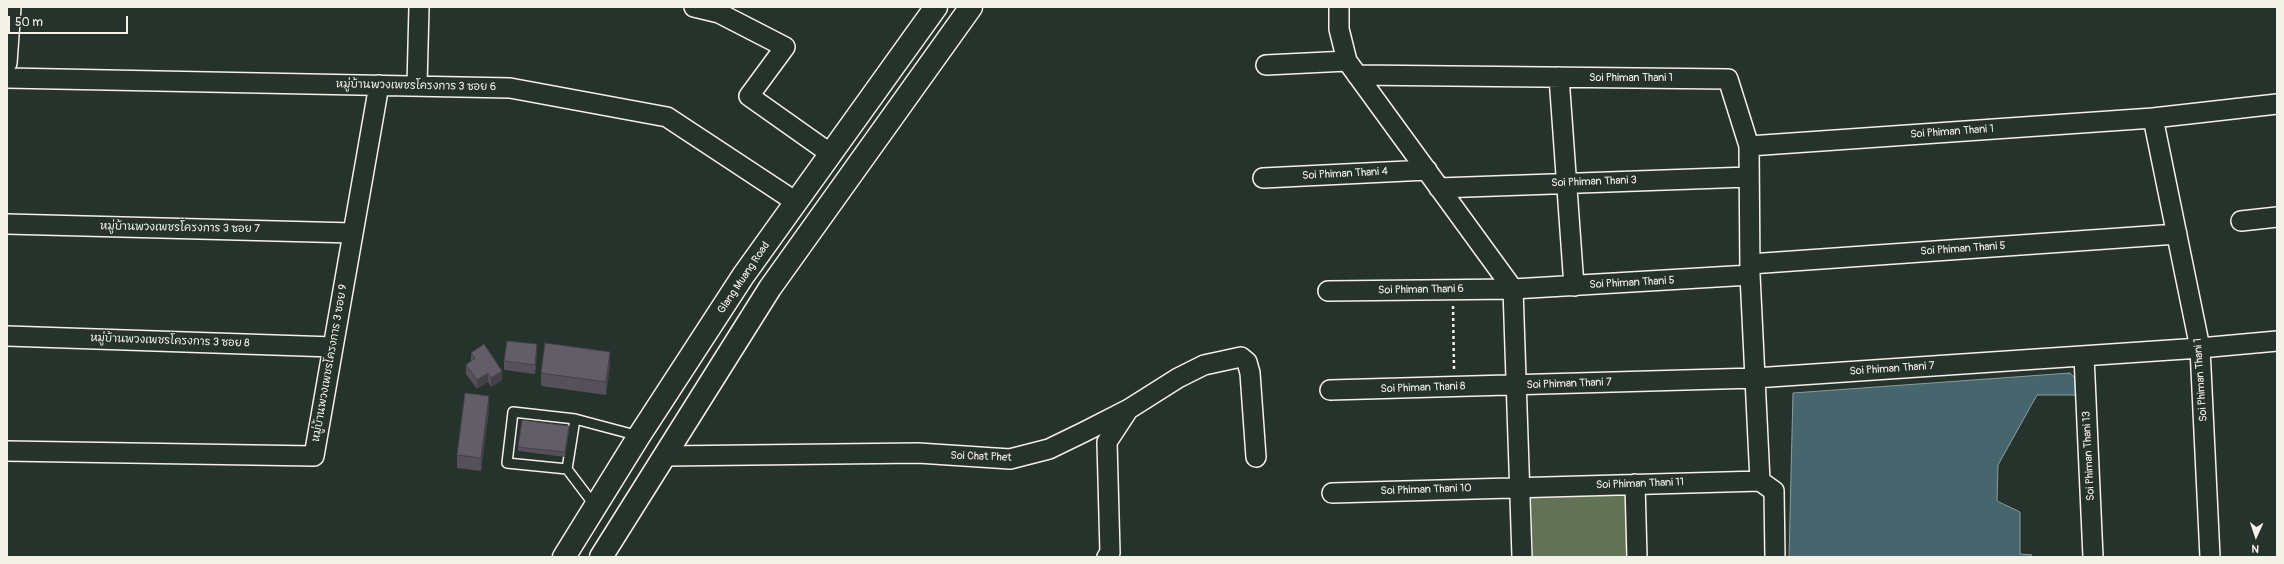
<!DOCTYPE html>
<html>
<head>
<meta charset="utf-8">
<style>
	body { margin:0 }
	#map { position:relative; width:2284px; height:564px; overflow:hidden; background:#26332d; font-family:Pangolin,sans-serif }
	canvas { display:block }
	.frame { position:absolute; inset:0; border:8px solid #f4f1e8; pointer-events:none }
	.north { position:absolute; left:2236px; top:516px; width:40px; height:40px; -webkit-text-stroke:3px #26332d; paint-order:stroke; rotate:183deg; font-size:11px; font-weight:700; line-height:16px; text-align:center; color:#f4f1e8 }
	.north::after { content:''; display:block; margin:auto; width:14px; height:18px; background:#f4f1e8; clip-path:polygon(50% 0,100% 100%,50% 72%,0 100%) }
	.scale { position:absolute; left:8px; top:16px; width:120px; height:18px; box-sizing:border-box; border:2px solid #f4f1e8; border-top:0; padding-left:5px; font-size:12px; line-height:14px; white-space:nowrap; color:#f4f1e8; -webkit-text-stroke:3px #26332d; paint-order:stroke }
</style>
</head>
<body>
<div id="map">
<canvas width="2284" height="564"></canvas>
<div class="frame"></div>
<div class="north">N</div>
<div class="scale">50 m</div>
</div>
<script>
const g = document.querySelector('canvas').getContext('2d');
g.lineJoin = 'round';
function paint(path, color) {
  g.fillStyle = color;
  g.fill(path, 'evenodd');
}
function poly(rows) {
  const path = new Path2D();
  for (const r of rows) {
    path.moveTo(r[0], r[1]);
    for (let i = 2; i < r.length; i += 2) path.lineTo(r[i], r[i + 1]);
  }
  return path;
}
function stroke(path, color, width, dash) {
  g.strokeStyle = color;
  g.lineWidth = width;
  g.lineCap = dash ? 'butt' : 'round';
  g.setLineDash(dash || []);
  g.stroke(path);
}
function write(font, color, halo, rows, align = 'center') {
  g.font = font + ' Pangolin,"Playpen Sans Thai",sans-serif';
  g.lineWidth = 3;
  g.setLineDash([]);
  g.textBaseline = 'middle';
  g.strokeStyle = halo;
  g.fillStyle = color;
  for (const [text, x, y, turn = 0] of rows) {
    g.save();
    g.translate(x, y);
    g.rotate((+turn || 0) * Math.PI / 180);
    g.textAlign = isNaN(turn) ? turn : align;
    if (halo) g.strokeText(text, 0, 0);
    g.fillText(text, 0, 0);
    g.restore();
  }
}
const green = poly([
	[1628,494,1630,557,1533,557,1531,498]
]);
const water = poly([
	[2070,373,2078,381,2080,395,2037,395,1998,465,1997,501,2020,512,2020,554,2032,555,2031,557,1789,557,1793,393,2070,373]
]);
const path = poly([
	[1453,306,1454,369]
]);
const lane = poly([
	[575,419,567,469,595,506],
	[567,469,507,463,513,412,575,419,639,436]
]);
const street = poly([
	[694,7,719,13,785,47,749,96,831,154],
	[1339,7,1339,29,1347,61,1513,289,1522,557],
	[7,63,11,7],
	[1266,65,1347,61],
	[1357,75,1728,79,1749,146,2153,118,2200,348,2210,557],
	[1559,77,1574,286],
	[7,78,510,88,667,117,796,202],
	[417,86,419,7],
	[2153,118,2277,104],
	[1749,146,1750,275,1760,481,1774,491,1775,557],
	[1263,178,1427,170],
	[1439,188,1749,177],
	[2241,221,2277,217],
	[7,224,353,233],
	[1750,264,2177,234],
	[1328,291,1513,289,1750,275],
	[7,336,333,347],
	[2084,356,2093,557],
	[1330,390,1755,378,2200,348,2277,341],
	[7,451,314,456,379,85],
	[666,456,918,453,1010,459,1049,449,1084,432,1129,409,1178,378,1204,365,1241,357,1247,362,1250,373,1256,457],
	[1635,484,1637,557],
	[1332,493,1760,481],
	[1107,557,1110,553,1107,442,1128,410]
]);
const secondary = poly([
	[564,557,639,436,743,276,936,7],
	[601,557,770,288,971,7]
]);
const wall = poly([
	[471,353,502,380,491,387,488,382,477,389,466,374,466,365,471,361],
	[537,353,535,374,504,370,504,361],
	[610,365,606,395,541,386,541,373],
	[489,409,481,471,457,468,457,455],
	[569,430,565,457,518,451,518,447]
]);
const shadedWall = poly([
	[537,344,537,353,535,374,535,365],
	[610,352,610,365,606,395,606,382],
	[502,371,502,380,491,387,491,378],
	[488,373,488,382,477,389,477,380],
	[489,396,489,409,481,471,481,458],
	[569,426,569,430,565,457,565,452]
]);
const building = poly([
	[507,341,537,344,535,365,504,361,507,341],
	[545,343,610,352,606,382,541,373,545,343],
	[484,344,502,371,491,378,488,373,477,380,466,365,475,358,471,353,484,344],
	[465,393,489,396,481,458,457,455,465,393],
	[522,420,569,426,565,452,518,447,522,420]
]);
const streetNames = [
	["Soi Phiman Thani 1",1631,78],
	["หมู่บ้านพวงเพชรโครงการ 3 ซอย 6",416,86,1],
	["Soi Phiman Thani 1",1952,132,-4],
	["Soi Phiman Thani 4",1345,174,-3],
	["Soi Phiman Thani 3",1594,182,-2],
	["หมู่บ้านพวงเพชรโครงการ 3 ซอย 7",180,228,1],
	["Soi Phiman Thani 5",1963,249,-4],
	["Glang Muang Road",744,278,-56],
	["Soi Phiman Thani 5",1632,283,-3],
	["Soi Phiman Thani 6",1421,290,-1],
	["หมู่บ้านพวงเพชรโครงการ 3 ซอย 8",170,341,2],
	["หมู่บ้านพวงเพชรโครงการ 3 ซอย 9",330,363,-80],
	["Soi Phiman Thani 7",1892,369,-4],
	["Soi Phiman Thani 1",2201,380,-94],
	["Soi Phiman Thani 7",1569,384,-2],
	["Soi Phiman Thani 8",1423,388,-2],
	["Soi Phiman Thani 13",2089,456,-93],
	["Soi Chat Phet",981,457,2],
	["Soi Phiman Thani 11",1640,484,-2],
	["Soi Phiman Thani 10",1426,490,-2]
];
paint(green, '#617255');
paint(water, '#47656d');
stroke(water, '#8c9d9e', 1);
stroke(lane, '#f4f1e8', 12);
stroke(street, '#f4f1e8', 22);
stroke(secondary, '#f4f1e8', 25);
stroke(path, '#f4f1e8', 2.5, [3, 3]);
stroke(lane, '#26332d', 9);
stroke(street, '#26332d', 19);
stroke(secondary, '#26332d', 22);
paint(wall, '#555059');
paint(shadedWall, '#454148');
paint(building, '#635d67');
stroke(building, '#454148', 1);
write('11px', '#f4f1e8', '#26332d', streetNames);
</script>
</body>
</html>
